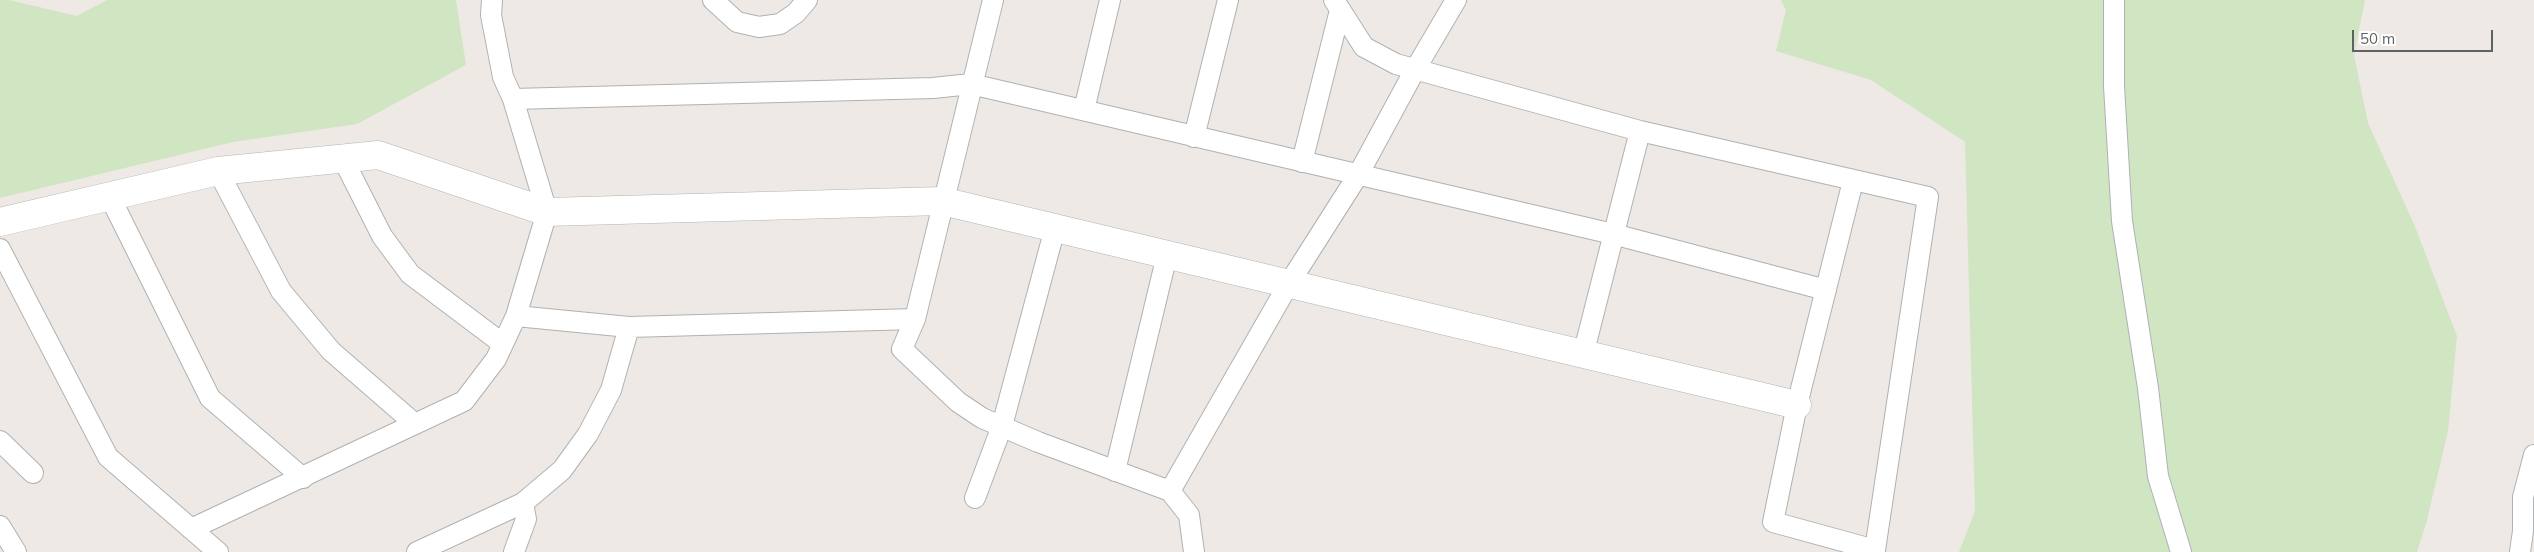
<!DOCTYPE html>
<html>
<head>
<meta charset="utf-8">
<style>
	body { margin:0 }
	#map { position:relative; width:2534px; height:552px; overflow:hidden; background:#eee9e5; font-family:Mulish,sans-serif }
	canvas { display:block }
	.scale { position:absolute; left:2352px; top:30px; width:141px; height:22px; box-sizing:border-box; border:2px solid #5d6365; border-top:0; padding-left:6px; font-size:15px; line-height:18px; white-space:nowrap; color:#5d6365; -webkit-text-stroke:4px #fff; paint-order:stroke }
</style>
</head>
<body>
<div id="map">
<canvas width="2534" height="552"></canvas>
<div class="scale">50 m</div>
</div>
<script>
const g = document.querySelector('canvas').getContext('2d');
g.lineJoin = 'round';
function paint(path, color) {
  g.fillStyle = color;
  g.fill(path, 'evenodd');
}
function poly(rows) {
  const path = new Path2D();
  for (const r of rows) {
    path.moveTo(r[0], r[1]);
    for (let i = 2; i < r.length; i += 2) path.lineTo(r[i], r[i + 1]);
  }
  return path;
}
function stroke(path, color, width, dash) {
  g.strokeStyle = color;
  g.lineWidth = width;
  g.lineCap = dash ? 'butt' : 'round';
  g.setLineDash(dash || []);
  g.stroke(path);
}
const green = poly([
	[0,0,9,0,77,16,107,0,456,0,466,65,357,124,233,142,0,198],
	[1781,0,2365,0,2354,55,2368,123,2414,224,2457,336,2448,431,2427,520,2417,552,1959,552,1975,511,1965,142,1871,80,1776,51,1786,10]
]);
const street = poly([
	[713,0,737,22,759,27,780,24,796,13,807,0],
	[993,0,915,319,902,349,958,402,982,418,1038,442,1170,491,1288,285,1358,175,1416,68,1456,0],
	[1334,0,1364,47,1396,64,1640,131,1928,197,1875,550,1773,522,1797,405,1853,181],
	[2114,0,2114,86,2122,221,2148,388,2158,476,2181,552],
	[513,99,933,88,971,84,1613,234,1826,290],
	[1084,110,1110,0],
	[1194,137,1228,0],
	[343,159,382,236,410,274,503,344],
	[1302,162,1340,10],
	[218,171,281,291,331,351,415,424],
	[110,197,210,398,303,478],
	[0,249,108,457,218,552],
	[516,316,629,327,915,319],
	[1583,355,1640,131],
	[0,441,33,473],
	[1115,471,1167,255],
	[1170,491,1189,515,1194,552],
	[975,498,1002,426,1055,228],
	[0,526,16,552],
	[191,529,464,401,496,359,516,316,547,212,513,99,503,77,491,15,492,0],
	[417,552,523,503,562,470,588,434,611,390,629,327],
	[514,552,526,519,523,503],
	[2520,552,2523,531,2523,497,2534,455]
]);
const secondary = poly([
	[0,222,218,171,378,155,547,212,942,201,1797,405]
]);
paint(green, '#d0e5c2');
stroke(street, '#aeb2b4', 22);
stroke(secondary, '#afb5b7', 29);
stroke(street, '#fff', 20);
stroke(secondary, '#fff', 28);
</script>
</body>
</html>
